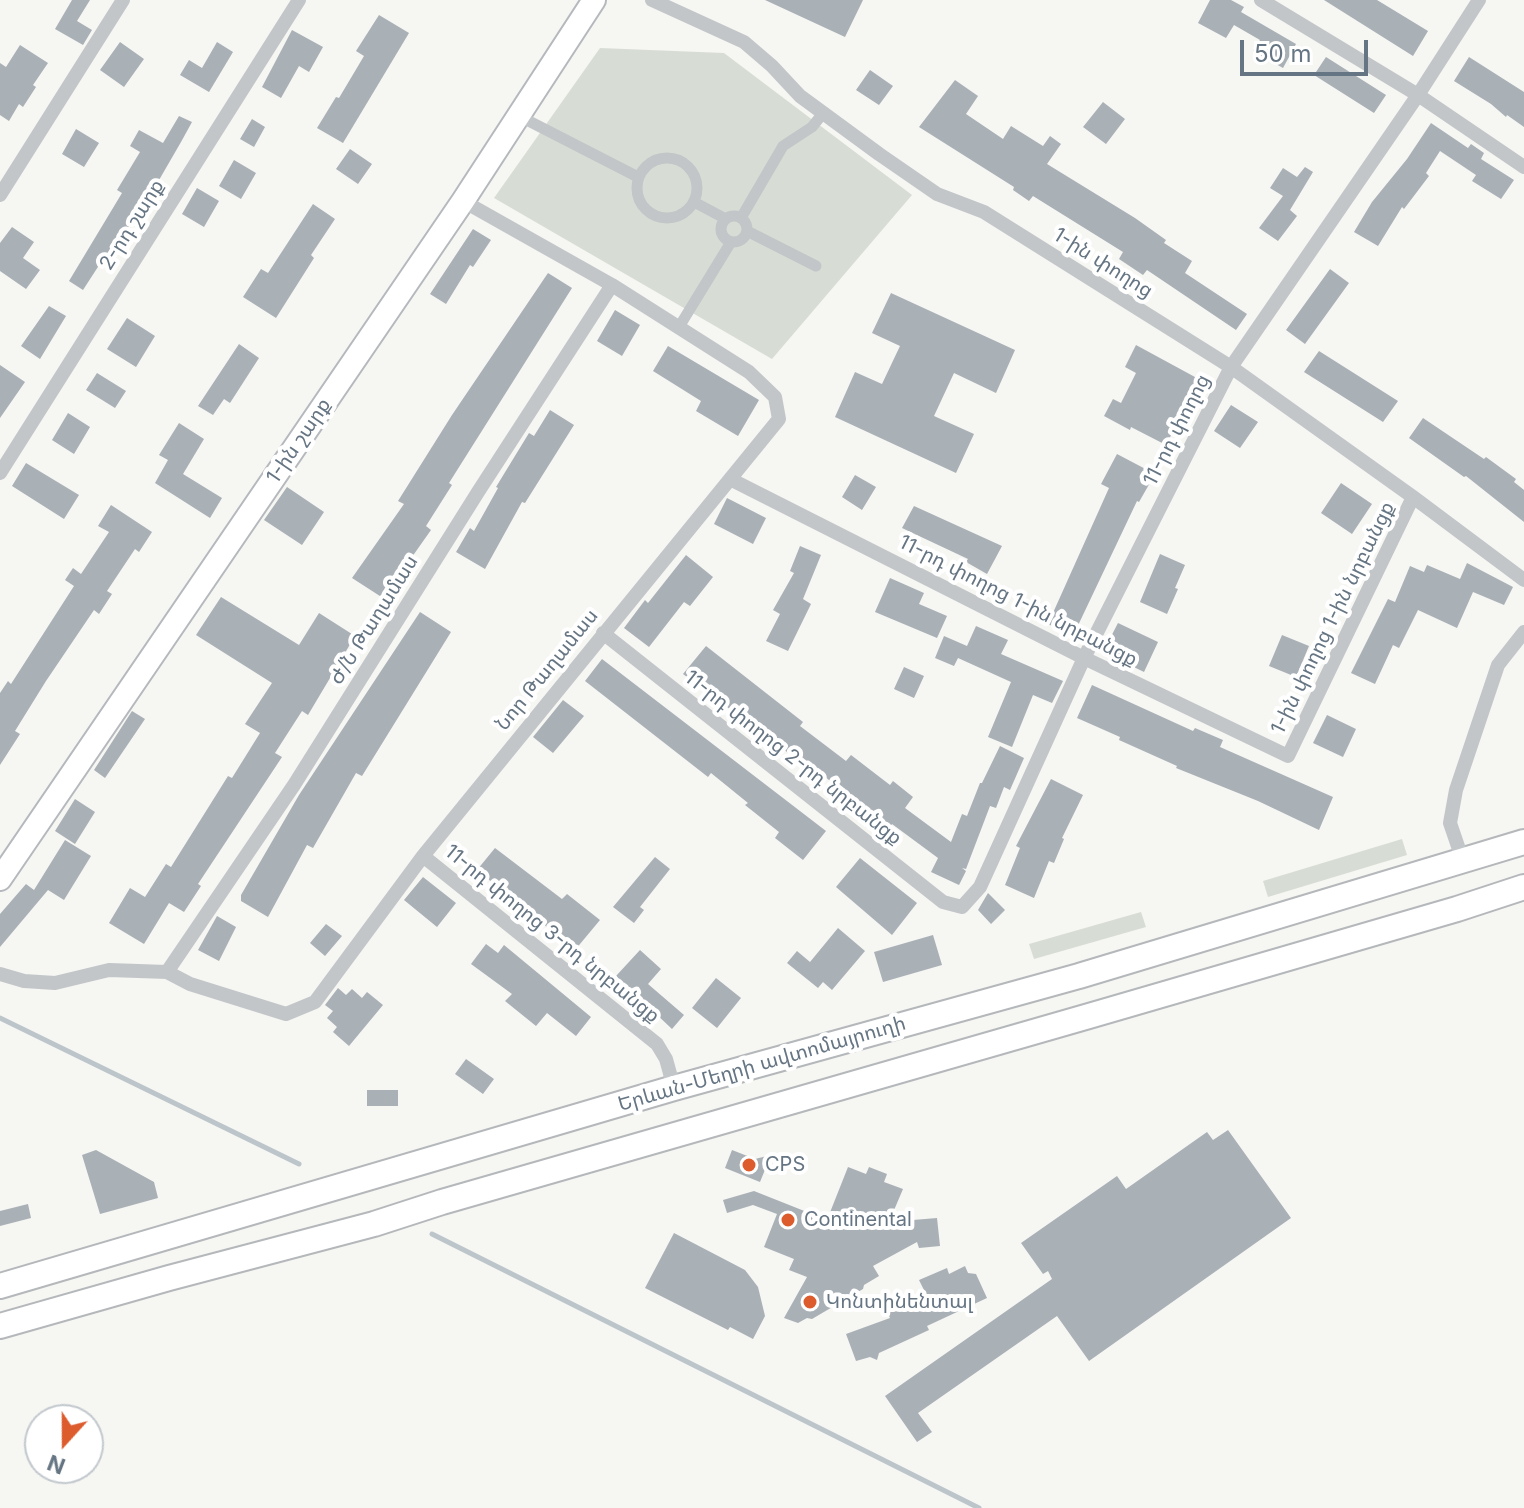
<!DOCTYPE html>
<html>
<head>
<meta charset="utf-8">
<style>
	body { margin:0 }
	#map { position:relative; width:1524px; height:1508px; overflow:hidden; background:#f6f6f3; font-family:Inter,sans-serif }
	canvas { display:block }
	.north { position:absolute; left:24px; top:1404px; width:80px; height:80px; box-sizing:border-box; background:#fff; border:2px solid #c2c8cd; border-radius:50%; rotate:201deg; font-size:22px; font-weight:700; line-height:32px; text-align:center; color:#667583 }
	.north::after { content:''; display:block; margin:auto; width:28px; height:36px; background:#dc5c2e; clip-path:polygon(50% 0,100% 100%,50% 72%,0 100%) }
	.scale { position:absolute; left:1240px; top:40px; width:128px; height:36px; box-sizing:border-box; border:4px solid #667583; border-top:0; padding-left:10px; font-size:24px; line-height:28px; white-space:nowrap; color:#667583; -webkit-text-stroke:6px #fff; paint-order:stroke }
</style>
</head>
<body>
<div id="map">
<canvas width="1524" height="1508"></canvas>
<div class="north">N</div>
<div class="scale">50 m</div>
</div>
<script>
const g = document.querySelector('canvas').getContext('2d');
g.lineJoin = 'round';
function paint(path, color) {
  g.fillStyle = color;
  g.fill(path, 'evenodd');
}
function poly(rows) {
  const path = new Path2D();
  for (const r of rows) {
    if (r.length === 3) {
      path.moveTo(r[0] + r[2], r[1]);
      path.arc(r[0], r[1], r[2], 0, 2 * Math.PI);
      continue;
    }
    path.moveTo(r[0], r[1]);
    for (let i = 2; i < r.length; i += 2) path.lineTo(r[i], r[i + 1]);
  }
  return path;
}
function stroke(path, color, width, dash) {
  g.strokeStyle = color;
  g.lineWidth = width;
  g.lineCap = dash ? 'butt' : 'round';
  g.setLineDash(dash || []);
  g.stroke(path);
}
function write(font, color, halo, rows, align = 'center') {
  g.font = font + ' Inter,"Noto Sans Armenian",sans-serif';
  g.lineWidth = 8;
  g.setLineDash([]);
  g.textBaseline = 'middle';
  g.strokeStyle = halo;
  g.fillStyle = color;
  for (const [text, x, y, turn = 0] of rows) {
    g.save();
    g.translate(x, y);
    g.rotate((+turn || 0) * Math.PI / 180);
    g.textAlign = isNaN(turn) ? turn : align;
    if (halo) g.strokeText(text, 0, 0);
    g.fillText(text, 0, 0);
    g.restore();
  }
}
const green = poly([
	[600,48,724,53,912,195,772,359,494,198],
	[1402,839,1407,855,1268,897,1263,881],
	[1141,912,1146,927,1034,959,1029,944]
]);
const stream = poly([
	[0,1018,299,1164],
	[432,1234,979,1508]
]);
const building = poly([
	[72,0,90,0,77,21,92,30,83,45,55,29],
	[765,0,863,0,845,37],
	[1210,0,1231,0,1244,7,1241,12,1296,44,1283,68,1253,51,1260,40,1234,25,1226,38,1198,23],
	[1324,0,1377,0,1428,31,1413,56],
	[379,15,409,33,343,143,317,128,336,97,339,98,364,56,356,51],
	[292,30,323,47,309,72,299,66,281,98,262,87],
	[120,42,144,59,124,87,100,70],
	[217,42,233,52,209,92,180,75,189,60,202,68],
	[20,45,48,63,33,85,36,87,23,107,19,104,9,121,0,115,0,63,6,67],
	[1326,57,1386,95,1374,113,1314,75],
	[1469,57,1524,92,1524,127,1507,115,1506,117,1491,104,1454,81],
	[870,70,893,86,879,105,856,90],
	[955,80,978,96,966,114,1003,139,1011,126,1043,146,1050,136,1061,144,1047,164,1135,218,1166,240,1164,243,1192,261,1185,273,1247,314,1236,330,1147,270,1143,275,1119,259,1123,252,1033,196,1029,201,1013,190,1014,187,919,127],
	[1103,102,1125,119,1106,144,1083,127],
	[179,116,192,122,181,142,144,206,141,204,111,259,105,256,83,290,69,281,122,193,117,190,140,152,130,146,139,130,163,143],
	[252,119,265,127,254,147,240,139],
	[1431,123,1468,148,1471,144,1484,153,1481,159,1514,180,1501,199,1472,181,1476,175,1440,151,1426,173,1429,176,1404,209,1402,207,1378,246,1354,232,1372,202,1407,159],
	[76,129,99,143,84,167,62,154],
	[350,149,372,164,358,184,336,169],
	[234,160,256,173,241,199,219,186],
	[1305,167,1313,172,1290,210,1297,216,1278,241,1259,228,1283,196,1270,188,1283,168,1297,177],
	[197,188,219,201,204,227,182,214],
	[313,204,335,219,311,255,314,258,276,318,243,297,261,269,268,273],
	[12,227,34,242,23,258,40,270,26,289,0,271,0,243],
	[473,229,491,240,473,267,470,265,446,304,430,294],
	[1330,269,1349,283,1305,344,1286,330],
	[548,273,572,288,449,483,452,485,426,526,431,530,383,598,352,578,404,504,398,501,452,415],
	[891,293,1015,350,996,393,954,373,934,416,974,434,956,473,835,417,855,372,882,384,900,346,872,333],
	[49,306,66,316,40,359,21,346],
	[615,310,640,325,622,356,597,341],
	[127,318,155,336,136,367,107,349],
	[239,344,259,358,230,403,224,399,213,415,198,406],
	[1136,345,1206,383,1197,398,1192,395,1166,445,1131,427,1130,430,1104,416,1113,399,1121,403,1136,373,1125,367],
	[668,346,759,400,738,436,696,411,701,401,653,371],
	[1319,351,1398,401,1383,422,1304,372],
	[0,365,25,382,0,418],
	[97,373,126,391,115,408,86,390],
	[1231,405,1258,422,1240,448,1214,431],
	[550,410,574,425,525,503,522,502,485,569,456,552,470,528,474,531,498,488,496,487,529,433,534,436],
	[68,413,90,427,74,454,52,440],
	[1423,418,1484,459,1486,457,1516,479,1514,482,1524,490,1524,522,1466,476,1464,477,1409,438],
	[179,423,204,439,183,474,222,498,210,518,155,483,168,460,159,455],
	[1117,454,1155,474,1139,502,1137,501,1073,636,1048,624,1109,488,1101,484],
	[26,463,79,495,64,519,12,486],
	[855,475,876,487,862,510,842,497],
	[1341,483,1372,504,1352,534,1321,513],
	[287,487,324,512,302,545,264,520],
	[727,498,766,518,753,544,714,524],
	[111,505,152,532,139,552,135,549,107,591,112,594,99,614,94,610,46,681,15,731,20,734,0,765,0,693,8,681,11,684,74,586,65,580,73,568,81,574,109,532,98,526],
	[914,506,1002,546,987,574,966,562,968,559,902,528],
	[800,546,821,555,803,599,811,604,788,651,766,641,780,614,773,610,794,573,790,571],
	[1160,554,1185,565,1175,588,1178,589,1167,614,1140,602],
	[686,555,713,577,690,606,684,602,649,647,624,628,645,600,648,603],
	[1467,563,1513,587,1504,605,1473,592,1457,628,1418,610,1399,648,1393,645,1375,684,1351,673,1388,599,1395,602,1410,566,1424,572,1427,565,1460,579],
	[890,578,924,593,919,604,947,616,937,638,875,612],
	[221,597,299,645,319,613,355,636,308,715,302,711,275,753,282,757,198,884,201,886,184,912,169,903,144,944,109,923,130,888,145,897,166,864,171,867,228,776,232,778,260,733,245,724,272,683,196,635],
	[420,612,451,632,362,776,356,773,313,848,307,845,268,917,241,901,241,895,299,795],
	[1118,623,1158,642,1144,672,1103,652],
	[976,626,1008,640,1001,654,1063,681,1052,703,1033,695,1012,747,988,737,1011,682,958,658,954,666,935,658,944,636,967,646],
	[1282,635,1309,646,1296,677,1269,666],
	[706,646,803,722,800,726,846,761,851,755,890,785,893,781,913,797,905,808,951,842,962,814,967,816,980,783,982,783,1000,746,1024,758,1010,790,1004,787,996,808,990,806,966,869,962,868,966,871,959,885,931,872,938,858,892,824,889,829,813,767,811,770,683,674],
	[602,659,826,831,803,860,775,838,779,832,745,805,748,803,711,773,708,777,585,681],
	[904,667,924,676,914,698,894,689],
	[1092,685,1193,731,1195,728,1223,740,1220,747,1333,797,1319,830,1258,801,1176,768,1177,766,1119,740,1120,737,1077,718],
	[563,700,584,716,553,753,533,737],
	[132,711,145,719,105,778,94,770],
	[1327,715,1356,729,1343,757,1313,743],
	[1051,779,1083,795,1062,838,1064,839,1054,863,1049,861,1034,898,1005,885,1020,848,1016,846],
	[75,799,95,812,75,844,55,831],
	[65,840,91,856,64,900,48,890,0,947,0,914,26,884,34,890],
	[495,848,562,899,567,894,600,920,575,950,477,870],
	[655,857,670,869,640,907,644,910,634,923,613,907],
	[860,858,917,903,892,935,836,887],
	[423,877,456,903,437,927,404,900],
	[988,893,1005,910,991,924,978,910],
	[217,916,236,927,219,961,198,950],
	[326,924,342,936,325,956,310,943],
	[838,928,865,951,832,990,823,982,818,988,787,963,797,951,810,962],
	[933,935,942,965,883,982,874,952],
	[486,944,498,953,504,945,591,1017,576,1036,547,1013,536,1026,505,1001,512,994,471,964],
	[640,950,661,969,648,984,684,1015,672,1029,616,976],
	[716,978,741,998,717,1028,692,1008],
	[338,988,346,995,352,989,362,998,367,992,383,1005,349,1046,333,1032,337,1027,327,1018,333,1011,325,1005],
	[466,1059,494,1079,483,1094,455,1074],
	[367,1090,398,1090,398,1106,367,1106],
	[1228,1130,1291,1218,1089,1361,1057,1316,918,1413,932,1432,917,1442,885,1396,1052,1279,1048,1271,1043,1274,1021,1243,1117,1176,1126,1189,1207,1132,1213,1140],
	[96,1150,154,1182,158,1198,100,1214,82,1155],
	[732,1150,755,1159,771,1155,760,1182,725,1168],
	[848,1167,866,1174,869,1167,887,1174,884,1182,903,1189,889,1222,937,1218,940,1246,919,1248,917,1242,873,1266,879,1276,864,1285,863,1289,812,1319,807,1318,798,1323,784,1318,807,1277,789,1270,794,1259,764,1247,777,1214,753,1205,727,1213,723,1200,754,1191,827,1220],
	[28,1204,31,1218,0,1226,0,1211],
	[674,1233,745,1270,758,1287,765,1316,753,1339,730,1327,728,1330,645,1288],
	[965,1266,968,1273,976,1274,987,1298,927,1326,929,1330,879,1353,877,1360,870,1357,856,1361,846,1334,890,1318,886,1309,925,1292,919,1280,947,1268,949,1274]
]);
const pedestrian = poly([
	[519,116,638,177],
	[667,188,30],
	[694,202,726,219],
	[734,229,13],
	[741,218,783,146,812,127,824,112],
	[747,231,816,266],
	[679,327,731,242]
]);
const minor = poly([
	[652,0,744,42,772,66,800,96,879,154,937,194,984,212,1231,367,1413,497,1524,580],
	[1261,0,1418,95,1524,167],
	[0,195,123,0],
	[0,473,299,0],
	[730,479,1084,658,1288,756,1413,497],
	[603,633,943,902,962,907,980,887,1084,658,1231,367,1418,95,1479,0],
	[423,856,657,1044,666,1059,674,1088],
	[1463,861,1450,823,1456,790,1498,665,1524,632],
	[167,972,294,785,478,492,612,285],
	[0,974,24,981,55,983,109,970,167,972,190,984,286,1014,315,1002,423,856,779,419,775,397,749,372,612,285,463,201]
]);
const primary = poly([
	[0,879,463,201,594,0]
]);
const trunk = poly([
	[0,1286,674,1088,1079,976,1524,842],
	[0,1326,169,1278,374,1224,442,1202,1089,1016,1457,909,1524,887]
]);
const markers = [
	[749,1165,8,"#dc5c2e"],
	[788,1220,8,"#dc5c2e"],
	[810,1302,8,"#dc5c2e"]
];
const streetNames = [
	["2-րդ շարք",132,225,-58],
	["1-ին փողոց",1103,263,32],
	["11-րդ փողոց",1177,430,-63],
	["1-ին շարք",299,441,-56],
	["11-րդ փողոց 1-ին նրբանցք",1018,601,27],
	["1-ին փողոց 1-ին նրբանցք",1333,618,-64],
	["Ժ/Ն Թաղամաս",374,620,-58],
	["Նոր Թաղամաս",547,670,-51],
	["11-րդ փողոց 2-րդ նրբանցք",793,758,38],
	["11-րդ փողոց 3-րդ նրբանցք",552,934,39],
	["Երևան-Մեղրի ավտոմայրուղի",762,1064,-16]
];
const poiNames = [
	["CPS",765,1165],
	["Continental",804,1220],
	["Կոնտինենտալ",826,1302]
];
paint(green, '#d7ddd4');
stroke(stream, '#bcc5ca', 5);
paint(building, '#a9b0b6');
stroke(primary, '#b5b9bd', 26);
stroke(trunk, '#b5b8bb', 28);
stroke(pedestrian, '#c2c6c9', 11);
stroke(minor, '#c2c6c9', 14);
stroke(primary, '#fff', 22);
stroke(trunk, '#fff', 24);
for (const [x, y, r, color] of markers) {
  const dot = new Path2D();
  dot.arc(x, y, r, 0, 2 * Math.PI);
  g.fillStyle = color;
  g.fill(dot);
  stroke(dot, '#fff', 3);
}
write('20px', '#667583', '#fff', streetNames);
write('20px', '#667583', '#fff', poiNames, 'left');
</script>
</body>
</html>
